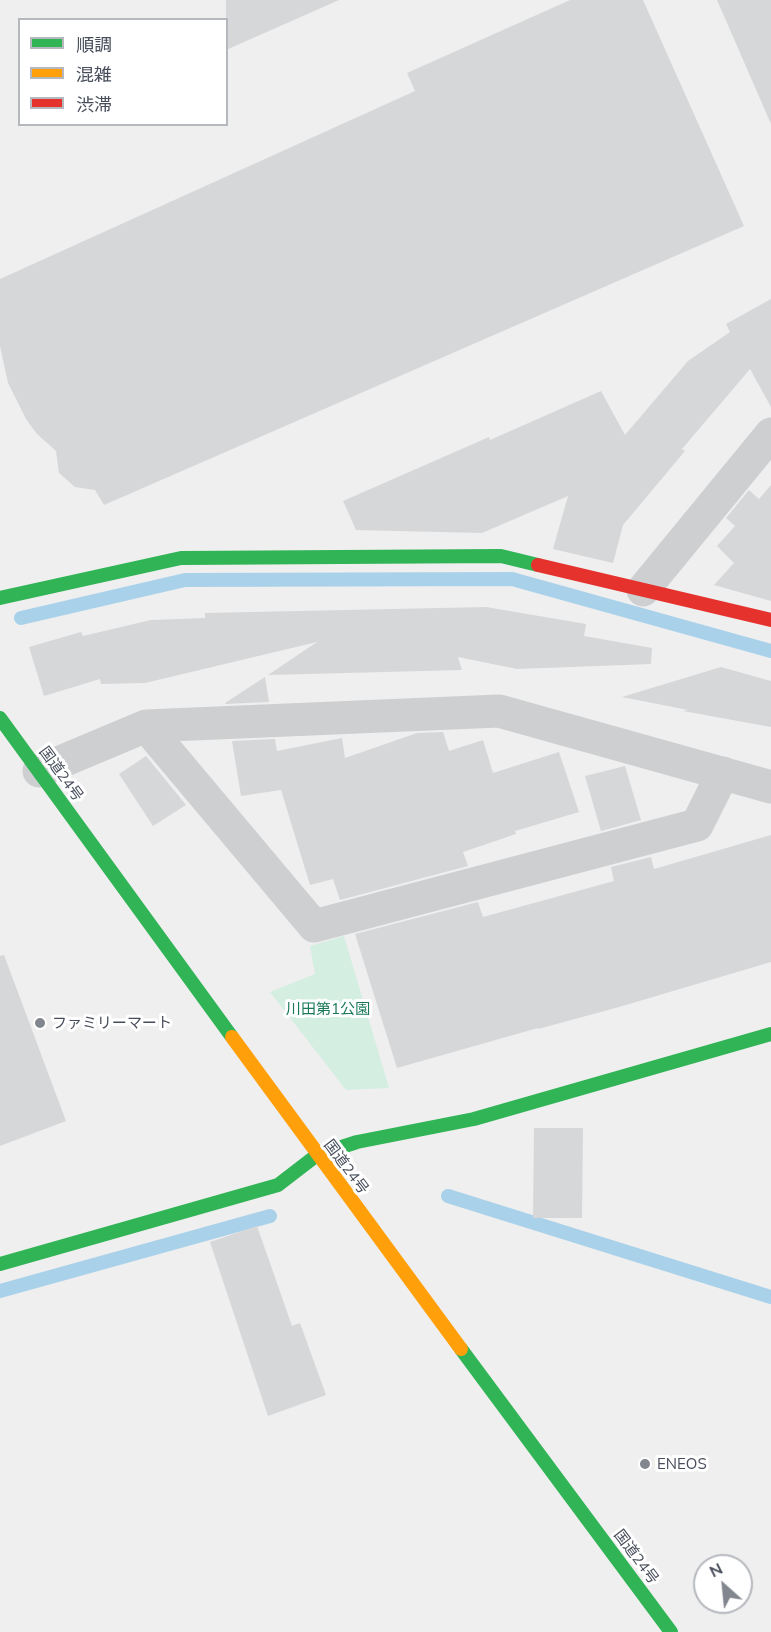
<!DOCTYPE html>
<html>
<head>
<meta charset="utf-8">
<style>
	body { margin:0 }
	#map { position:relative; width:771px; height:1632px; overflow:hidden; background:#efefef; font-family:Mulish,"Noto Sans JP",sans-serif }
	canvas { display:block }
	.legend { position:absolute; left:18px; top:18px; width:210px; height:108px; box-sizing:border-box; background:#fff; border:2px solid #b5b8bd; margin:0; padding:8px 10px; list-style:none; font-size:18px; color:#474d5a }
	.legend li { display:flex; align-items:center; gap:12px; height:30px }
	.legend b { width:30px; border:2px solid #b5b8bd }
	.north { position:absolute; left:693px; top:1554px; width:60px; height:60px; box-sizing:border-box; background:#fff; border:2px solid #b5b8bd; border-radius:50%; rotate:333deg; font-size:16px; font-weight:700; line-height:24px; text-align:center; color:#474d5a }
	.north::after { content:''; display:block; margin:auto; width:21px; height:27px; background:#82868e; clip-path:polygon(50% 0,100% 100%,50% 72%,0 100%) }
</style>
</head>
<body>
<div id="map">
<canvas width="771" height="1632"></canvas>
<ul class="legend">
<li><b style="height:8px;background:#30b455"></b>順調</li>
<li><b style="height:8px;background:#ff9f0a"></b>混雑</li>
<li><b style="height:8px;background:#e5322d"></b>渋滞</li>
</ul>
<div class="north">N</div>
</div>
<script>
const g = document.querySelector('canvas').getContext('2d');
g.lineJoin = 'round';
function paint(path, color) {
  g.fillStyle = color;
  g.fill(path, 'evenodd');
}
function poly(rows) {
  const path = new Path2D();
  for (const r of rows) {
    path.moveTo(r[0], r[1]);
    for (let i = 2; i < r.length; i += 2) path.lineTo(r[i], r[i + 1]);
  }
  return path;
}
function stroke(path, color, width, dash) {
  g.strokeStyle = color;
  g.lineWidth = width;
  g.lineCap = dash ? 'butt' : 'round';
  g.setLineDash(dash || []);
  g.stroke(path);
}
function write(font, color, halo, rows, align = 'center') {
  g.font = font + ' Mulish,"Noto Sans JP",sans-serif';
  g.lineWidth = 6;
  g.setLineDash([]);
  g.textBaseline = 'middle';
  g.strokeStyle = halo;
  g.fillStyle = color;
  for (const [text, x, y, turn = 0] of rows) {
    g.save();
    g.translate(x, y);
    g.rotate((+turn || 0) * Math.PI / 180);
    g.textAlign = isNaN(turn) ? turn : align;
    if (halo) g.strokeText(text, 0, 0);
    g.fillText(text, 0, 0);
    g.restore();
  }
}
const green = poly([
	[344,936,389,1088,346,1090,270,992,315,974,310,946]
]);
const stream = poly([
	[21,618,185,580,512,579,771,651],
	[448,1196,771,1297],
	[0,1291,270,1216]
]);
const building = poly([
	[226,0,339,0,226,50],
	[570,0,643,0,744,226,104,505,95,490,75,487,59,473,56,451,36,433,26,419,8,383,0,346,0,279,415,91,407,73],
	[717,0,771,0,771,124],
	[771,299,771,407,750,369,682,449,685,451,623,525,613,563,553,549,568,496,482,533,356,530,343,501,489,437,490,440,601,391,625,435,688,361,730,332,726,324],
	[771,485,771,601,714,585,734,563,717,546,735,526,726,518,749,490,759,499],
	[486,607,586,624,584,636,652,648,651,664,517,669,458,657,462,670,268,675,317,642,145,683,101,684,100,679,44,696,29,647,81,632,83,636,151,620,205,618,205,613],
	[721,667,771,681,771,727,683,711,688,710,622,697],
	[265,677,269,702,226,704,225,703],
	[443,732,449,751,483,740,493,773,559,752,579,812,515,831,516,834,463,852,468,866,340,900,333,879,310,885,281,790,241,796,232,741,275,739,277,751,342,738,345,758,417,733],
	[146,756,186,805,153,826,119,774],
	[625,766,641,820,601,831,585,776],
	[771,835,771,962,619,1007,538,1029,538,1028,397,1068,355,934,478,902,483,917,614,881,611,867,651,857,654,869],
	[4,955,66,1121,0,1146,0,956],
	[534,1128,583,1128,582,1218,533,1218],
	[257,1226,292,1326,300,1323,326,1395,268,1416,210,1242]
]);
const street = poly([
	[643,590,771,434],
	[146,726,314,926,697,825,723,773],
	[39,771,146,726,499,711,771,787]
]);
const fast = poly([
	[0,598,181,558,501,556,538,565],
	[0,718,232,1037],
	[0,1264,278,1185,317,1155,357,1142,474,1119,771,1034],
	[461,1349,671,1632]
]);
const slow = poly([
	[232,1037,461,1349]
]);
const jam = poly([
	[538,565,771,620]
]);
const markers = [
	[40,1023,6,"#82868e"],
	[645,1464,6,"#82868e"]
];
const streetNames = [
	["国道24号",61,774,54],
	["国道24号",346,1167,53],
	["国道24号",636,1557,53]
];
const parkNames = [
	["川田第1公園",328,1009]
];
const poiNames = [
	["ファミリーマート",52,1023],
	["ENEOS",657,1464]
];
paint(green, '#d4eee2');
stroke(stream, '#aad1ea', 14);
paint(building, '#d6d7d9');
stroke(street, '#cdcfd1', 33);
stroke(fast, '#30b455', 14);
stroke(slow, '#ff9f0a', 14);
stroke(jam, '#e5322d', 14);
for (const [x, y, r, color] of markers) {
  const dot = new Path2D();
  dot.arc(x, y, r, 0, 2 * Math.PI);
  g.fillStyle = color;
  g.fill(dot);
  stroke(dot, '#fff', 2);
}
write('15px', '#474d5a', '#fff', streetNames);
write('15px', '#1a795b', '#fff', parkNames);
write('15px', '#474d5a', '#fff', poiNames, 'left');
</script>
</body>
</html>
